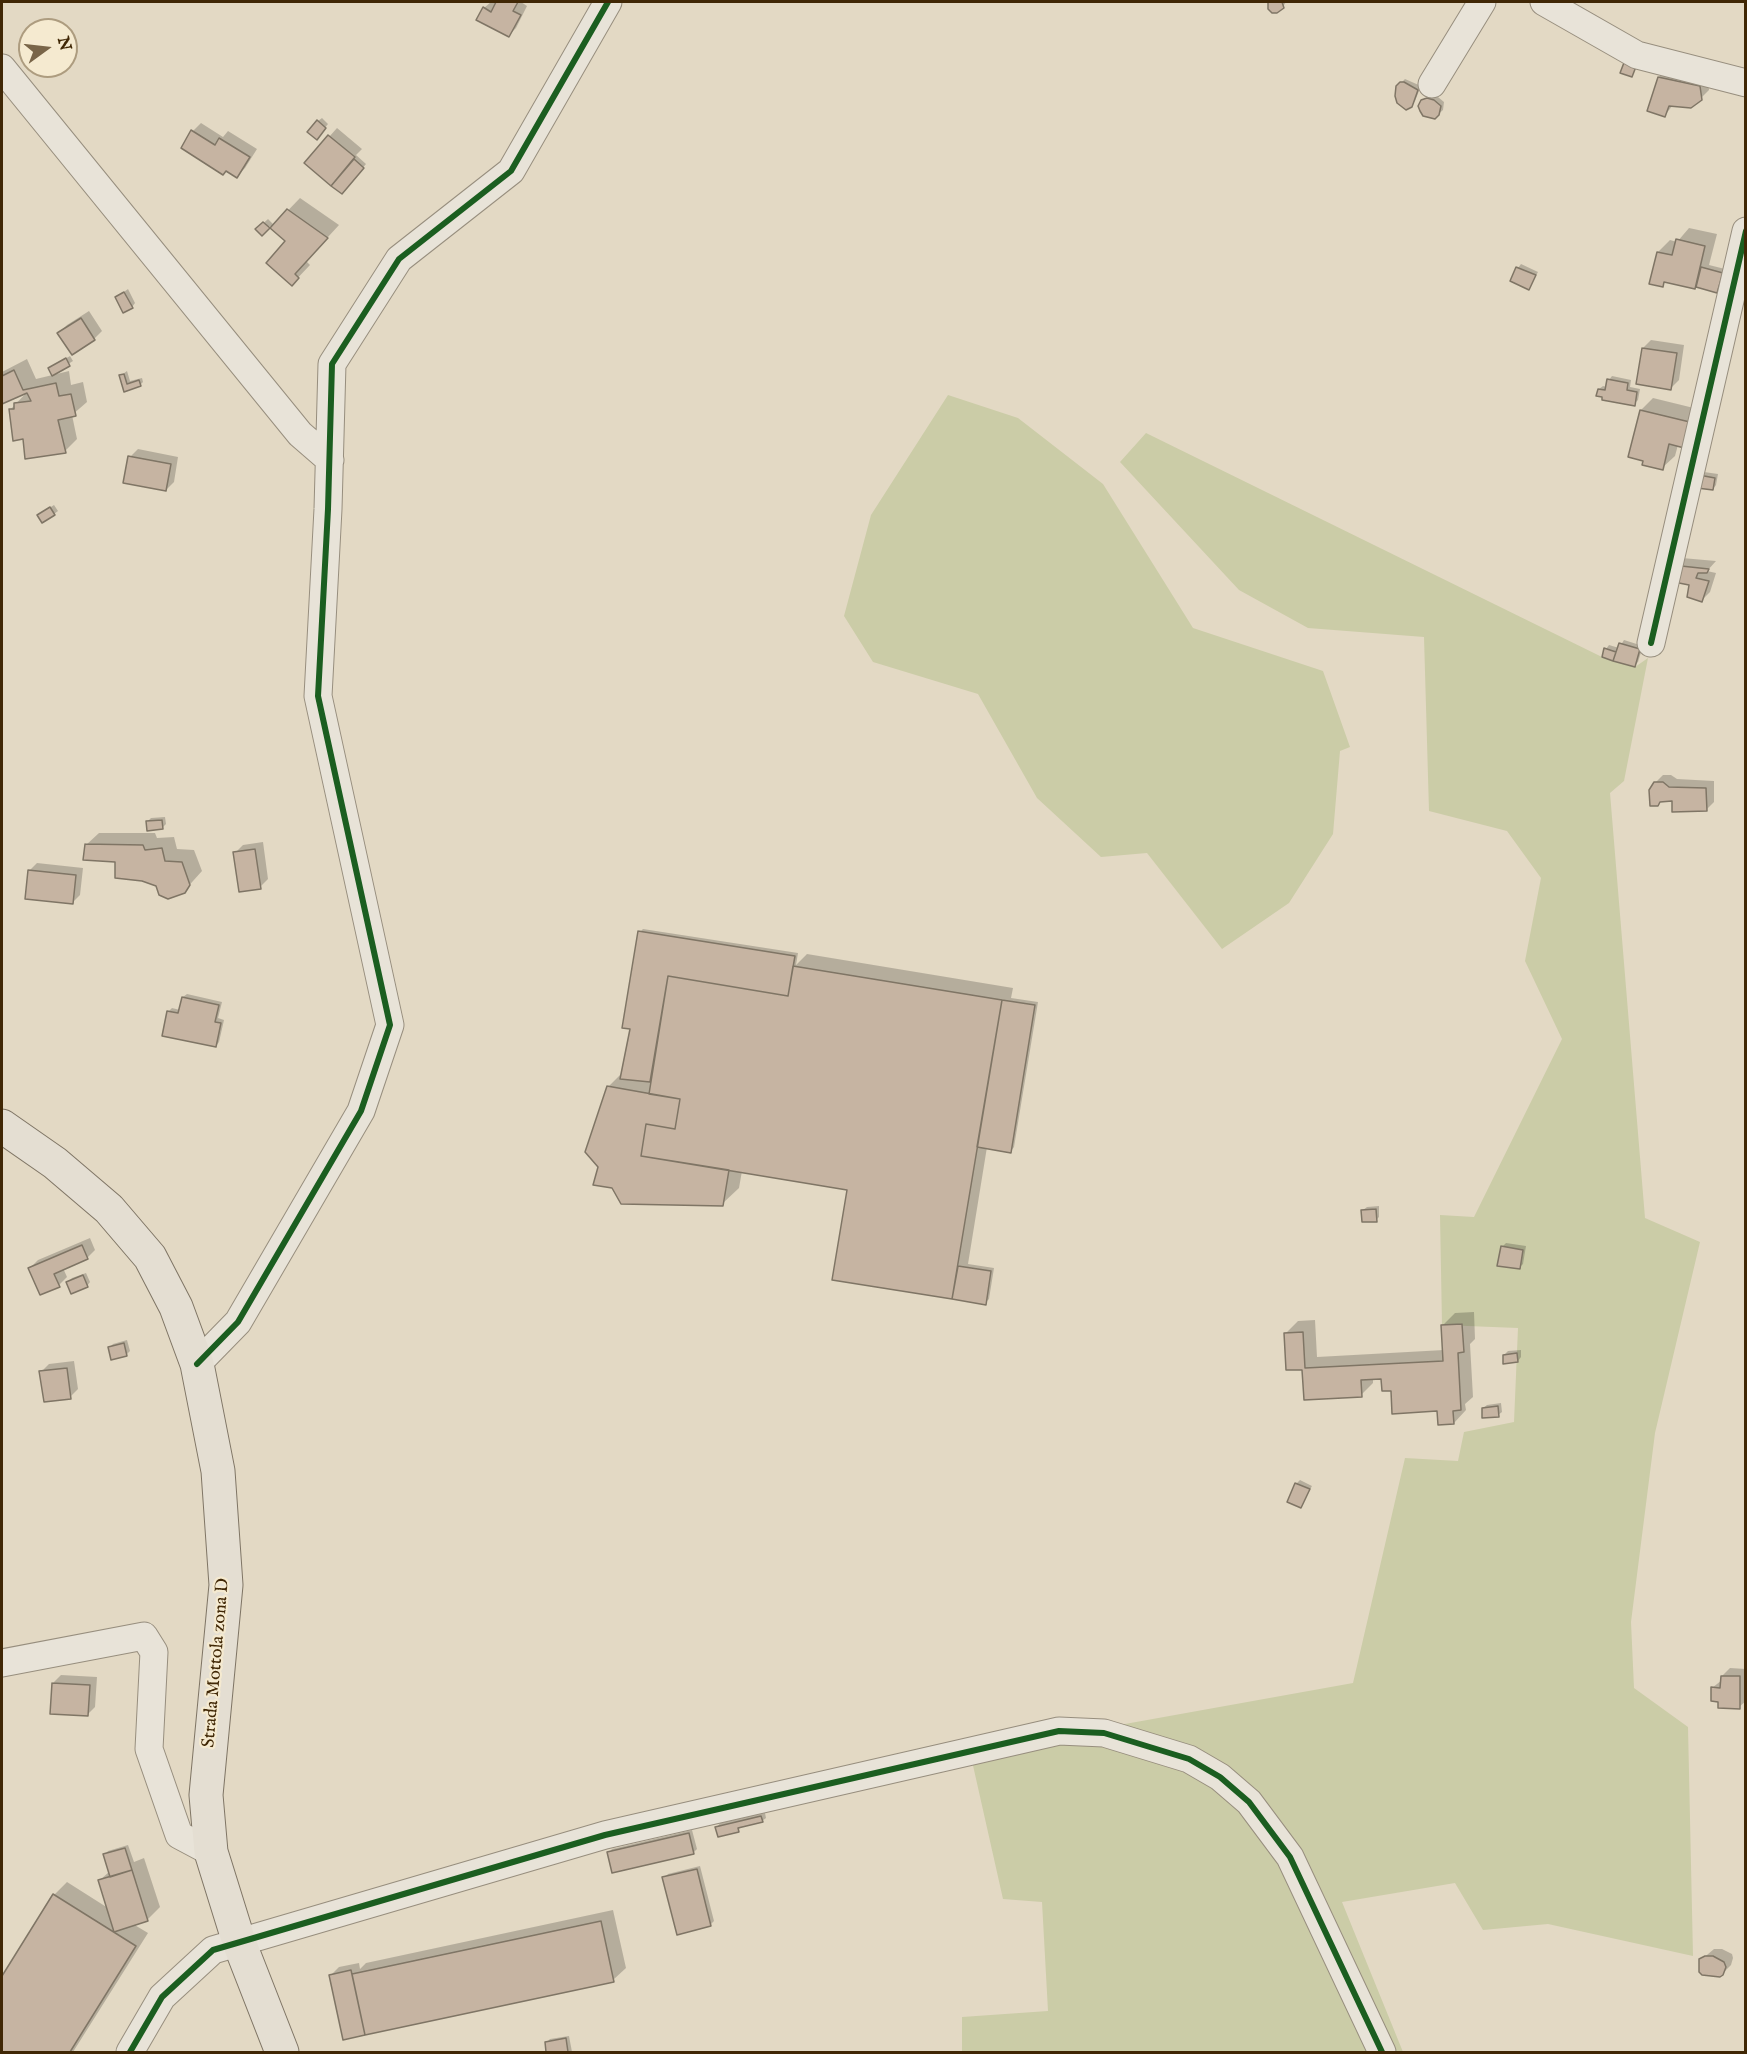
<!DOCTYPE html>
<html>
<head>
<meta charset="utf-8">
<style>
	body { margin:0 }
	#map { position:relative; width:1747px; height:2054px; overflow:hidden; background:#e3d9c4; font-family:"IM FELL English",serif }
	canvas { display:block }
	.frame { position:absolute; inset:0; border:3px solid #402705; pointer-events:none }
	.north { position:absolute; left:18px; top:18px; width:60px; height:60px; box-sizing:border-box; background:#f5ead0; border:2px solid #ad9c7f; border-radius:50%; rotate:75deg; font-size:16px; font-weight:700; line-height:24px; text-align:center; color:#402705 }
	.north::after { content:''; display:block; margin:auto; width:21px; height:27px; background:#796548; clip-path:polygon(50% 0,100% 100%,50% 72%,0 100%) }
</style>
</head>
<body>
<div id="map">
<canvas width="1747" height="2054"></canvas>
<div class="frame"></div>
<div class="north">N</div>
</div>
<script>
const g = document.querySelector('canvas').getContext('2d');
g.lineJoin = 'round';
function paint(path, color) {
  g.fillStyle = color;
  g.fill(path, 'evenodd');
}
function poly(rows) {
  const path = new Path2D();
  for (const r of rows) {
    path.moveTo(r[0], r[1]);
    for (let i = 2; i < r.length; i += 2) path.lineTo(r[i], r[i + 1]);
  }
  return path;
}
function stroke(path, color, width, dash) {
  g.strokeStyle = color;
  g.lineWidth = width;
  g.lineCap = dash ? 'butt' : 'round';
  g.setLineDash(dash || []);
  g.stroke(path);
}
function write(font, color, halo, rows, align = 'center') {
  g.font = font + ' "IM FELL English",serif';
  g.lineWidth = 4.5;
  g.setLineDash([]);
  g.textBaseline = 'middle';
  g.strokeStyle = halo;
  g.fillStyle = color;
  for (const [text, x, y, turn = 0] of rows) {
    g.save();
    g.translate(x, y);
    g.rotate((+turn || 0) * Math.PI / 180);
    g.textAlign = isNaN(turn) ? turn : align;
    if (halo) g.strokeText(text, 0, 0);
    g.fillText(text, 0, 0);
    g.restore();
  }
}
const green = poly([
	[948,395,1018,418,1103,484,1193,628,1323,671,1350,747,1340,751,1333,834,1289,903,1222,949,1147,853,1101,857,1037,798,978,694,873,662,844,616,871,515],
	[1146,433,1602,657,1635,667,1648,658,1624,781,1610,793,1645,1218,1700,1242,1655,1433,1631,1622,1634,1688,1688,1727,1693,1956,1548,1924,1483,1930,1455,1883,1342,1902,1403,2052,962,2052,962,2017,1048,2011,1042,1902,1003,1899,972,1761,958,1754,1353,1683,1405,1458,1458,1461,1464,1432,1514,1422,1518,1328,1442,1325,1440,1215,1474,1217,1562,1039,1525,961,1541,878,1507,831,1429,811,1424,637,1308,628,1239,590,1120,462]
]);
const shadow = poly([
	[491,2,497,3,521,2,527,6,516,28,508,36,484,8],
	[1270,2,1286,2,1282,8,1269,4],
	[1667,69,1708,78,1709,90,1701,98,1673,105,1665,115,1659,77],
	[1405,79,1421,86,1415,101,1411,105,1398,86],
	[1431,95,1438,97,1444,102,1443,110,1435,117,1422,101],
	[322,118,328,124,320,134,318,121],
	[201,123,223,137,228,131,257,149,245,168,237,176,183,148,193,131],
	[337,128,362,149,356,155,366,164,342,192,306,163],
	[300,198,339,225,306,261,310,265,292,284,287,241,270,226,262,234,257,229,268,219,274,225],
	[1689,228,1717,234,1709,265,1725,269,1721,287,1717,291,1666,281,1662,285,1658,252,1670,240,1677,242],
	[1521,264,1538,272,1529,288,1518,268],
	[128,289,135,303,132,307,117,297],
	[89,311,102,331,94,339,59,333,67,325],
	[1651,340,1684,345,1679,380,1671,388,1643,348],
	[70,356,73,361,52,374,49,368],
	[27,359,36,379,69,371,71,385,83,382,87,402,72,415,77,439,65,451,25,437,10,410,28,391,2,402,2,372],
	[127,371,130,381,142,378,143,382,140,385,125,390,120,376],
	[1612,376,1631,380,1630,387,1640,389,1638,400,1634,404,1599,389,1603,386,1607,387,1609,380],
	[1653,398,1706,411,1678,445,1675,456,1662,468,1641,410],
	[138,449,178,457,174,482,166,490,130,457],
	[1704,472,1718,474,1716,485,1713,489,1701,476],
	[54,505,58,511,54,514,43,512],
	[1682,558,1716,561,1707,571,1716,573,1710,592,1702,600,1691,584,1671,580],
	[1624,640,1643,646,1638,662,1635,665,1606,649,1609,645,1619,648],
	[1663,775,1671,775,1677,779,1714,781,1714,802,1706,810,1674,800,1655,783],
	[165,817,166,824,162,828,147,822,151,818],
	[99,833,155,833,157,838,174,837,177,849,194,850,202,871,184,891,157,885,86,845],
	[263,842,268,879,260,887,235,853,243,845],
	[37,863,83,868,80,895,72,903,29,871],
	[643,929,798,953,796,965,807,954,1013,988,1011,998,1038,1002,1014,1147,1011,1151,987,1147,968,1264,994,1268,989,1299,985,1303,834,1278,849,1188,742,1171,739,1188,722,1204,599,1167,608,1087,623,1072,632,1028,640,932],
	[187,994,222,1002,218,1018,224,1020,219,1042,216,1046,168,1012,172,1008,180,1010,183,997],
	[1379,1206,1379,1217,1376,1220,1363,1210,1367,1207],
	[90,1238,95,1250,87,1258,63,1268,67,1277,59,1285,30,1268,38,1260],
	[1506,1243,1526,1246,1523,1264,1519,1268,1502,1247],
	[86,1273,90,1282,87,1286,68,1282,72,1278],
	[1474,1312,1475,1339,1470,1344,1473,1397,1465,1404,1466,1410,1454,1423,1438,1409,1392,1389,1383,1377,1373,1378,1373,1383,1361,1395,1304,1368,1285,1334,1298,1321,1315,1320,1317,1357,1444,1350,1443,1325,1455,1313],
	[127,1340,130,1351,126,1355,109,1348,113,1344],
	[1521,1350,1521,1357,1518,1361,1504,1355,1508,1351],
	[74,1361,78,1389,70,1397,41,1372,49,1364],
	[1501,1403,1502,1412,1498,1415,1483,1408,1487,1405],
	[1300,1480,1312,1486,1300,1507,1296,1484],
	[1730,1668,1746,1669,1746,1701,1739,1707,1719,1700,1712,1688,1722,1680,1722,1676],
	[61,1675,97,1677,95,1707,87,1715,53,1683],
	[765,1813,766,1818,762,1821,741,1826,738,1831,717,1827,720,1823],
	[692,1830,697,1849,693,1853,609,1853,612,1849],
	[128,1845,134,1862,144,1858,160,1907,147,1920,133,1924,148,1933,73,2052,2,2052,2,1979,54,1895,67,1882,108,1908,99,1881,110,1871,105,1855,108,1851],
	[700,1866,714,1921,710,1925,664,1878,668,1874],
	[613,1910,626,1968,613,1980,344,2038,331,1975,339,1967,359,1963,360,1969,366,1963],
	[1714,1949,1722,1949,1732,1954,1733,1958,1731,1965,1722,1974,1701,1960],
	[569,2036,572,2052,548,2052,546,2043,550,2039]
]);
const building = poly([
	[496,2,518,2,513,11,521,15,509,37,476,20,483,7,491,12,496,2],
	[1268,2,1282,2,1284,8,1277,13,1272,13,1268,9,1268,2],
	[1625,60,1637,64,1632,77,1620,73,1625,60],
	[1658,77,1700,86,1702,100,1691,108,1669,106,1665,117,1647,111,1658,77],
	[1400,82,1404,82,1418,90,1412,107,1406,110,1397,103,1395,96,1396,86,1400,82],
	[1427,98,1434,100,1441,106,1439,115,1435,119,1423,116,1420,111,1418,106,1421,100,1427,98],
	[317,120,326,128,317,140,307,132,317,120],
	[191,130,215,145,219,138,250,157,237,178,226,171,223,175,181,148,191,130],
	[328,135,355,157,331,186,304,163,328,135],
	[354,159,364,168,342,194,331,186,354,159],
	[287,209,328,238,295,274,299,278,292,286,266,263,285,241,270,228,287,209],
	[263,222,270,228,262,236,255,229,263,222],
	[1676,239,1705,246,1695,289,1664,282,1663,287,1649,284,1657,252,1672,255,1676,239],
	[1516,267,1536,275,1529,290,1510,281,1516,267],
	[1701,267,1723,273,1717,293,1696,287,1701,267],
	[124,292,133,308,123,313,115,297,124,292],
	[81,318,95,340,72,355,57,333,81,318],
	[1642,348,1677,353,1671,390,1636,384,1642,348],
	[66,358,70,366,52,376,48,368,66,358],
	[14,370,23,390,56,383,59,396,71,394,76,416,58,420,66,453,25,459,23,439,13,441,9,409,14,409,14,403,31,401,27,393,2,404,2,376,14,370],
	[124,374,127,384,139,380,141,386,124,392,119,375,124,374],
	[1607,379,1628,383,1627,390,1637,392,1635,406,1602,400,1602,397,1596,396,1598,389,1605,390,1607,379],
	[1640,410,1694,423,1688,449,1669,444,1663,470,1642,465,1643,461,1628,457,1640,410],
	[128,456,171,464,166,491,123,483,128,456],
	[1699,475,1715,478,1713,490,1697,488,1699,475],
	[50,507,55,515,42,523,37,515,50,507],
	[1672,565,1709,569,1707,573,1698,573,1696,578,1709,581,1702,602,1687,597,1689,585,1669,581,1672,565],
	[1619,643,1640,649,1635,667,1613,661,1619,643],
	[1604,648,1616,652,1613,661,1602,657,1604,648],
	[1654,782,1663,782,1669,787,1706,788,1707,811,1672,812,1672,801,1660,802,1658,806,1650,806,1649,790,1654,782],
	[162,820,163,829,147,831,146,821,162,820],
	[85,844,143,845,145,850,162,848,165,861,182,862,190,885,185,893,168,899,159,895,156,886,142,881,115,878,115,862,83,860,85,844],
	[255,849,261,889,239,892,233,852,255,849],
	[28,870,76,875,73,904,25,899,28,870],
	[638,931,795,956,788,996,668,976,650,1082,620,1079,630,1029,622,1028,638,931],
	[793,966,1002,1000,952,1299,832,1280,847,1190,641,1156,646,1124,675,1129,680,1099,649,1094,668,976,788,996,793,966],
	[182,997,219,1005,215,1022,221,1023,216,1047,162,1036,167,1011,178,1013,182,997],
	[1002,1000,1035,1005,1011,1153,977,1147,1002,1000],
	[607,1086,680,1099,675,1129,646,1124,641,1156,729,1170,723,1206,621,1204,612,1188,593,1185,598,1167,585,1152,607,1086],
	[1376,1209,1377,1222,1362,1222,1361,1210,1376,1209],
	[82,1245,88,1259,54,1274,60,1287,40,1295,28,1268,82,1245],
	[1501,1246,1523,1250,1520,1269,1497,1266,1501,1246],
	[958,1266,991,1271,986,1305,952,1299,958,1266],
	[83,1275,88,1287,71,1294,66,1282,83,1275],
	[1462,1324,1464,1352,1458,1353,1461,1410,1453,1411,1454,1424,1438,1425,1437,1411,1392,1414,1391,1391,1382,1391,1381,1379,1361,1380,1362,1397,1304,1400,1302,1370,1286,1370,1284,1333,1303,1332,1305,1368,1443,1361,1441,1325,1462,1324],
	[124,1343,127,1356,111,1360,108,1347,124,1343],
	[1517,1353,1518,1362,1503,1364,1503,1355,1517,1353],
	[67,1368,71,1399,44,1402,39,1371,67,1368],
	[1498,1406,1499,1417,1482,1418,1482,1408,1498,1406],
	[1295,1483,1310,1489,1301,1508,1287,1502,1295,1483],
	[1721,1676,1740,1676,1740,1709,1718,1708,1718,1702,1711,1701,1711,1687,1720,1688,1721,1676],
	[52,1683,90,1685,88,1716,50,1714,52,1683],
	[761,1816,763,1822,738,1828,739,1832,718,1837,715,1827,761,1816],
	[689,1833,694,1854,612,1873,607,1852,689,1833],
	[125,1848,132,1870,110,1877,103,1854,125,1848],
	[697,1869,711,1926,677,1935,662,1877,697,1869],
	[132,1870,148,1921,114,1932,98,1880,132,1870],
	[53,1894,136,1946,70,2052,2,2052,2,1976,53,1894],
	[601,1921,614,1982,365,2035,352,1974,601,1921],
	[1705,1956,1713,1956,1724,1962,1726,1967,1723,1975,1720,1977,1702,1975,1699,1972,1699,1959,1705,1956],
	[351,1970,365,2035,343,2040,329,1975,351,1970],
	[566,2038,568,2052,546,2052,545,2042,566,2038]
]);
const minor = poly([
	[1544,2,1637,55,1746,83],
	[2,68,300,434,330,460],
	[1432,84,1482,2],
	[1651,643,1746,231],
	[197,1364,238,1322,361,1111,390,1025,318,696,328,509,332,364,399,259,511,171,608,2],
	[2,1663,144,1636,154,1652,149,1749,179,1835,211,1852],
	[130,2052,162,1997,213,1950,605,1835,1059,1731,1104,1733,1189,1759,1220,1777,1249,1802,1290,1857,1382,2052]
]);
const major = poly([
	[2,1126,55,1163,109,1209,150,1257,176,1307,197,1364,218,1471,226,1585,206,1795,211,1852,239,1942,282,2052]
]);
const cycleway = poly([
	[1651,643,1746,231],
	[197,1364,238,1322,361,1111,390,1025,318,696,328,509,332,364,399,259,511,171,608,2],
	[130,2052,162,1997,213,1950,605,1835,1059,1731,1104,1733,1189,1759,1220,1777,1249,1802,1290,1857,1382,2052]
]);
const streetNames = [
	["Strada Mottola zona D",217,1663,-85]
];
paint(green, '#cbcca7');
paint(shadow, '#0003');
paint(building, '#c6b4a2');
stroke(building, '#7f7565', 1.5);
stroke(minor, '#978e7e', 29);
stroke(major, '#7f7565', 35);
stroke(minor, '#e8e3d8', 27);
stroke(major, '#e4ded2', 33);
stroke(cycleway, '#1b5e20', 6);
write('18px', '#402705', '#f5ead0', streetNames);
</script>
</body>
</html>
